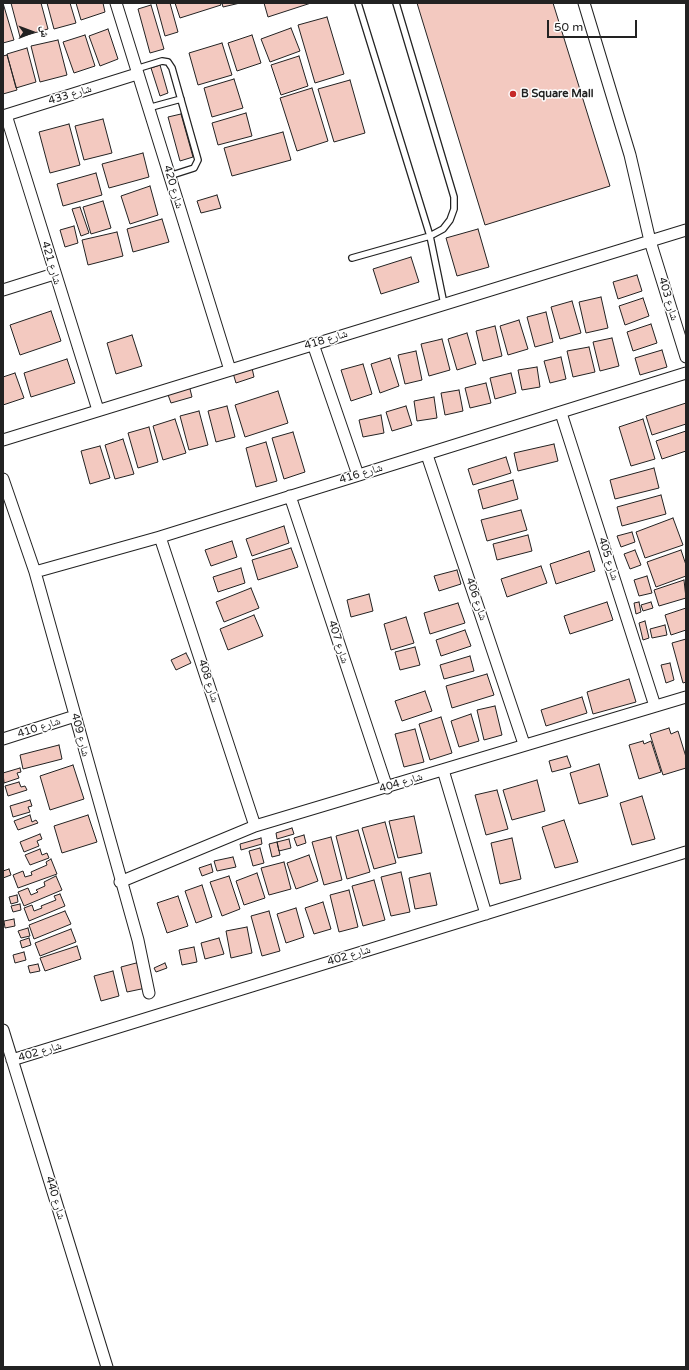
<!DOCTYPE html>
<html>
<head>
<meta charset="utf-8">
<style>
	body { margin:0 }
	#map { position:relative; width:689px; height:1370px; overflow:hidden; background:#fff; font-family:"Varela Round","Noto Naskh Arabic",sans-serif }
	canvas { display:block }
	.frame { position:absolute; inset:0; border:4px solid #222; pointer-events:none }
	.north { position:absolute; left:12px; top:12px; width:40px; height:40px; -webkit-text-stroke:3px #fff; paint-order:stroke; rotate:89deg; font-size:11px; font-weight:700; line-height:16px; text-align:center; color:#222 }
	.north::after { content:''; display:block; margin:auto; width:14px; height:18px; background:#222; clip-path:polygon(50% 0,100% 100%,50% 72%,0 100%) }
	.scale { position:absolute; left:547px; top:20px; width:90px; height:18px; box-sizing:border-box; border:2px solid #222; border-top:0; padding-left:5px; font-size:12px; line-height:14px; white-space:nowrap; color:#222; -webkit-text-stroke:3px #fff; paint-order:stroke }
</style>
</head>
<body>
<div id="map">
<canvas width="689" height="1370"></canvas>
<div class="frame"></div>
<div class="north">ش</div>
<div class="scale">50 m</div>
</div>
<script>
const g = document.querySelector('canvas').getContext('2d');
g.lineJoin = 'round';
function paint(path, color) {
  g.fillStyle = color;
  g.fill(path, 'evenodd');
}
function poly(rows) {
  const path = new Path2D();
  for (const r of rows) {
    path.moveTo(r[0], r[1]);
    for (let i = 2; i < r.length; i += 2) path.lineTo(r[i], r[i + 1]);
  }
  return path;
}
function stroke(path, color, width, dash) {
  g.strokeStyle = color;
  g.lineWidth = width;
  g.lineCap = dash ? 'butt' : 'round';
  g.setLineDash(dash || []);
  g.stroke(path);
}
function write(font, color, halo, rows, align = 'center') {
  g.font = font + ' "Varela Round","Noto Naskh Arabic",sans-serif';
  g.lineWidth = 3;
  g.setLineDash([]);
  g.textBaseline = 'middle';
  g.strokeStyle = halo;
  g.fillStyle = color;
  for (const [text, x, y, turn = 0] of rows) {
    g.save();
    g.translate(x, y);
    g.rotate((+turn || 0) * Math.PI / 180);
    g.textAlign = isNaN(turn) ? turn : align;
    if (halo) g.strokeText(text, 0, 0);
    g.fillText(text, 0, 0);
    g.restore();
  }
}
const building = poly([
	[3,3,14,40,3,43,3,3],
	[11,3,41,3,48,29,20,37,11,3],
	[47,3,70,3,76,23,54,29,47,3],
	[76,3,103,3,105,12,81,20,76,3],
	[156,3,170,3,178,32,165,36,156,3],
	[175,3,220,3,221,5,180,18,175,3],
	[222,3,240,3,223,7,222,3],
	[264,3,311,3,268,17,264,3],
	[417,3,553,3,610,186,485,225,417,3],
	[151,5,164,49,150,53,138,9,151,5],
	[327,17,344,74,315,83,298,25,327,17],
	[291,28,300,51,270,62,261,39,291,28],
	[108,29,118,59,100,66,89,36,108,29],
	[85,35,95,66,74,73,63,42,85,35],
	[252,35,261,63,237,71,228,43,252,35],
	[58,40,67,75,40,82,31,46,58,40],
	[222,43,232,75,198,85,189,53,222,43],
	[27,48,36,82,16,88,7,54,27,48],
	[7,55,17,90,3,94,3,56,7,55],
	[299,56,308,86,281,95,271,65,299,56],
	[160,65,168,93,160,96,151,68,160,65],
	[234,79,243,108,212,117,204,88,234,79],
	[350,80,365,133,334,142,318,89,350,80],
	[312,88,328,141,297,151,280,98,312,88],
	[246,113,252,136,218,145,212,123,246,113],
	[181,114,193,157,180,161,168,117,181,114],
	[103,119,112,153,84,160,75,126,103,119],
	[69,124,80,165,50,173,39,132,69,124],
	[283,132,291,160,232,176,224,148,283,132],
	[143,153,149,177,109,188,102,164,143,153],
	[96,173,102,195,63,206,57,184,96,173],
	[150,186,158,215,130,224,121,196,150,186],
	[217,195,221,208,201,213,197,201,217,195],
	[103,201,111,228,91,234,83,207,103,201],
	[80,207,89,233,81,236,72,209,80,207],
	[162,219,169,242,133,252,127,229,162,219],
	[74,226,78,243,65,247,60,230,74,226],
	[478,229,489,267,457,276,446,238,478,229],
	[117,232,123,256,88,265,82,240,117,232],
	[411,257,419,282,381,294,373,269,411,257],
	[637,275,642,291,618,299,613,282,637,275],
	[601,297,608,328,586,333,579,302,601,297],
	[643,298,649,316,625,325,619,306,643,298],
	[572,301,581,333,560,339,551,307,572,301],
	[51,311,61,341,20,355,10,325,51,311],
	[546,312,553,342,535,347,527,317,546,312],
	[519,320,528,349,508,355,500,326,519,320],
	[651,324,657,343,633,351,627,332,651,324],
	[495,326,502,356,483,361,476,331,495,326],
	[467,333,476,364,457,370,448,339,467,333],
	[132,335,142,366,116,374,107,343,132,335],
	[612,338,619,366,600,371,593,342,612,338],
	[442,339,450,370,429,376,421,344,442,339],
	[589,347,595,372,573,377,567,351,589,347],
	[662,350,667,367,640,375,635,358,662,350],
	[416,351,422,380,405,384,398,355,416,351],
	[561,357,566,379,550,383,544,361,561,357],
	[390,358,399,386,380,393,371,364,390,358],
	[67,359,75,383,31,397,24,373,67,359],
	[363,364,372,394,351,401,341,370,363,364],
	[537,367,540,387,522,390,518,370,537,367],
	[252,368,254,377,236,383,233,373,252,368],
	[15,373,24,398,3,405,3,377,15,373],
	[511,373,516,393,495,399,490,378,511,373],
	[486,383,491,403,470,408,465,388,486,383],
	[189,385,192,397,171,403,167,392,189,385],
	[459,390,463,411,445,415,441,393,459,390],
	[278,391,288,423,245,437,235,405,278,391],
	[434,397,437,418,417,421,414,401,434,397],
	[686,403,686,424,652,435,646,416,686,403],
	[227,406,235,437,216,442,208,411,227,406],
	[406,406,412,425,392,431,386,412,406,406],
	[199,411,208,445,189,450,180,416,199,411],
	[381,415,384,433,363,437,359,420,381,415],
	[175,419,186,453,163,460,153,426,175,419],
	[643,419,655,459,631,466,619,427,643,419],
	[149,427,158,462,138,468,128,433,149,427],
	[686,431,686,451,662,459,656,441,686,431],
	[293,432,305,472,284,479,272,438,293,432],
	[123,439,134,474,115,479,105,445,123,439],
	[266,442,277,481,256,487,246,448,266,442],
	[554,444,558,461,518,471,514,453,554,444],
	[100,446,110,478,90,484,81,451,100,446],
	[506,457,511,473,473,485,468,469,506,457],
	[654,468,659,488,615,499,610,480,654,468],
	[513,480,518,499,483,509,478,490,513,480],
	[661,495,666,514,622,526,617,507,661,495],
	[521,510,527,530,487,541,481,520,521,510],
	[673,518,683,545,645,558,636,532,673,518],
	[284,526,289,543,252,556,246,539,284,526],
	[632,532,635,542,621,547,617,536,632,532],
	[528,535,532,551,497,560,493,544,528,535],
	[232,541,237,557,211,566,205,550,232,541],
	[291,548,298,567,258,580,252,560,291,548],
	[635,550,641,565,630,569,624,554,635,550],
	[681,550,686,565,686,576,656,587,647,562,681,550],
	[589,551,595,571,556,584,550,564,589,551],
	[541,566,547,583,507,597,501,579,541,566],
	[241,568,245,583,218,592,213,577,241,568],
	[457,570,461,584,439,591,434,576,457,570],
	[647,576,652,593,639,596,634,580,647,576],
	[684,580,686,598,659,606,654,590,684,580],
	[251,588,259,608,224,622,216,602,251,588],
	[369,594,373,611,351,617,347,600,369,594],
	[607,602,613,620,570,634,564,616,607,602],
	[639,602,641,612,636,614,634,603,639,602],
	[651,602,653,608,643,611,641,605,651,602],
	[458,603,465,623,430,634,424,613,458,603],
	[686,608,686,630,671,635,665,615,686,608],
	[254,615,263,636,228,650,220,629,254,615],
	[406,617,414,643,391,650,384,624,406,617],
	[645,621,649,638,643,640,639,623,645,621],
	[665,625,667,635,652,638,650,629,665,625],
	[465,630,471,646,441,656,436,640,465,630],
	[686,639,686,682,683,683,672,643,686,639],
	[415,647,420,665,400,670,395,652,415,647],
	[186,653,191,663,176,670,171,660,186,653],
	[470,656,474,671,444,679,440,665,470,656],
	[670,663,674,680,666,683,661,665,670,663],
	[487,674,494,695,452,708,446,686,487,674],
	[629,679,636,702,593,714,587,692,629,679],
	[425,691,432,711,402,721,395,701,425,691],
	[582,697,587,713,546,726,541,710,582,697],
	[495,706,502,735,484,740,477,710,495,706],
	[471,714,479,741,459,747,451,721,471,714],
	[441,717,452,753,430,760,419,724,441,717],
	[669,728,671,734,678,731,686,757,686,768,663,775,650,734,669,728],
	[415,729,424,762,404,767,395,734,415,729],
	[643,741,644,744,651,741,661,772,639,779,629,745,643,741],
	[59,745,62,759,23,769,20,755,59,745],
	[567,756,571,767,552,772,549,761,567,756],
	[599,764,608,796,579,804,570,773,599,764],
	[73,765,84,799,50,810,40,776,73,765],
	[20,768,21,772,17,773,19,778,4,783,3,773,20,768],
	[537,780,545,811,512,820,503,790,537,780],
	[19,782,21,787,25,786,27,790,8,796,5,786,19,782],
	[497,790,508,829,486,835,475,795,497,790],
	[642,796,655,839,632,845,620,803,642,796],
	[30,800,32,806,28,807,30,812,13,817,10,806,30,800],
	[30,815,32,822,36,820,38,823,18,830,14,821,30,815],
	[88,815,97,842,62,853,54,826,88,815],
	[414,816,422,853,398,858,389,821,414,816],
	[564,820,578,862,555,868,542,827,564,820],
	[385,822,396,863,374,869,362,828,385,822],
	[292,828,294,834,277,839,276,833,292,828],
	[358,830,370,872,347,879,336,836,358,830],
	[40,834,42,839,37,841,39,846,24,852,20,842,40,834],
	[304,835,306,843,297,846,294,838,304,835],
	[331,837,342,880,324,885,312,842,331,837],
	[261,838,262,844,241,850,240,844,261,838],
	[512,838,521,879,500,884,491,843,512,838],
	[289,839,291,848,279,851,277,842,289,839],
	[277,842,280,855,272,857,269,844,277,842],
	[260,848,264,863,253,866,249,851,260,848],
	[40,849,42,855,47,853,49,858,30,865,25,855,40,849],
	[309,855,318,881,296,889,287,863,309,855],
	[233,857,236,867,217,871,214,861,233,857],
	[51,859,57,874,18,888,13,875,23,871,25,877,32,875,31,872,47,865,46,862,51,859],
	[284,862,291,889,269,895,261,868,284,862],
	[211,864,213,872,202,876,199,868,211,864],
	[9,869,11,875,3,878,3,871,9,869],
	[401,872,410,912,391,916,381,877,401,872],
	[257,873,265,898,244,905,236,881,257,873],
	[430,873,437,905,415,909,409,878,430,873],
	[56,876,62,890,24,906,18,892,28,888,31,895,38,892,36,890,45,886,44,882,56,876],
	[229,876,240,909,222,916,210,882,229,876],
	[374,880,385,920,363,926,352,886,374,880],
	[202,885,212,917,196,923,185,891,202,885],
	[349,890,358,927,339,932,330,895,349,890],
	[60,894,65,906,29,921,24,908,32,905,34,911,42,908,41,906,56,900,54,896,60,894],
	[17,895,18,902,11,904,9,897,17,895],
	[178,896,188,926,167,933,157,903,178,896],
	[323,902,331,929,314,934,305,908,323,902],
	[20,904,21,910,13,912,11,906,20,904],
	[296,908,304,937,286,943,277,914,296,908],
	[65,911,71,924,34,939,29,925,65,911],
	[269,911,280,951,262,956,251,916,269,911],
	[14,919,15,926,5,928,4,921,14,919],
	[247,927,252,953,231,958,226,931,247,927],
	[28,928,30,936,21,938,18,931,28,928],
	[71,929,76,942,40,956,35,943,71,929],
	[29,938,31,945,22,948,20,941,29,938],
	[219,938,224,954,205,959,201,943,219,938],
	[77,946,81,959,45,971,40,958,77,946],
	[194,947,197,962,182,965,179,950,194,947],
	[24,952,26,960,15,963,13,955,24,952],
	[140,962,146,988,127,992,121,967,140,962],
	[165,963,167,968,156,972,154,968,165,963],
	[38,964,40,971,30,973,28,966,38,964],
	[113,971,119,996,101,1001,94,976,113,971]
]);
const service = poly([
	[358,3,430,236,444,304],
	[136,69,162,61,168,62,172,68,198,160,194,168,169,176],
	[148,108,181,99],
	[352,258,430,236,443,229,450,220,454,209,454,197,396,3]
]);
const minor = poly([
	[116,3,230,370],
	[584,3,630,155,650,241,686,357],
	[6,115,98,410],
	[3,116,137,74],
	[3,290,54,274],
	[313,344,358,475],
	[561,413,655,706],
	[3,440,686,230],
	[427,455,524,744],
	[3,479,35,572,138,940,149,993],
	[290,496,387,788],
	[160,537,255,826],
	[35,572,160,537,686,373],
	[3,739,75,716],
	[443,770,486,914],
	[120,882,255,826,686,697],
	[3,1030,107,1367],
	[12,1060,686,852]
]);
const markers = [
	[513,94,4,"#c62828"]
];
const poiNames = [
	["B Square Mall",521,94]
];
const streetNames = [
	["شارع 433",70,95,-17],
	["شارع 420",173,187,73],
	["شارع 421",51,263,73],
	["شارع 403",668,299,73],
	["شارع 418",326,340,-17],
	["شارع 416",361,474,-17],
	["شارع 405",608,559,72],
	["شارع 406",476,599,71],
	["شارع 407",338,642,72],
	["شارع 408",208,681,72],
	["شارع 410",39,728,-18],
	["شارع 409",80,735,75],
	["شارع 404",401,783,-17],
	["شارع 402",349,956,-17],
	["شارع 402",40,1052,-17],
	["شارع 440",55,1198,73]
];
paint(building, '#f3c9c0');
stroke(building, '#222', 1);
stroke(service, '#222', 8);
stroke(minor, '#222', 13);
stroke(service, '#fff', 5.5);
stroke(minor, '#fff', 11);
for (const [x, y, r, color] of markers) {
  const dot = new Path2D();
  dot.arc(x, y, r, 0, 2 * Math.PI);
  g.fillStyle = color;
  g.fill(dot);
  stroke(dot, '#fff', 1.5);
}
write('bold 11px', '#222', '#fff', poiNames, 'left');
write('11px', '#222', '#fff', streetNames);
</script>
</body>
</html>
